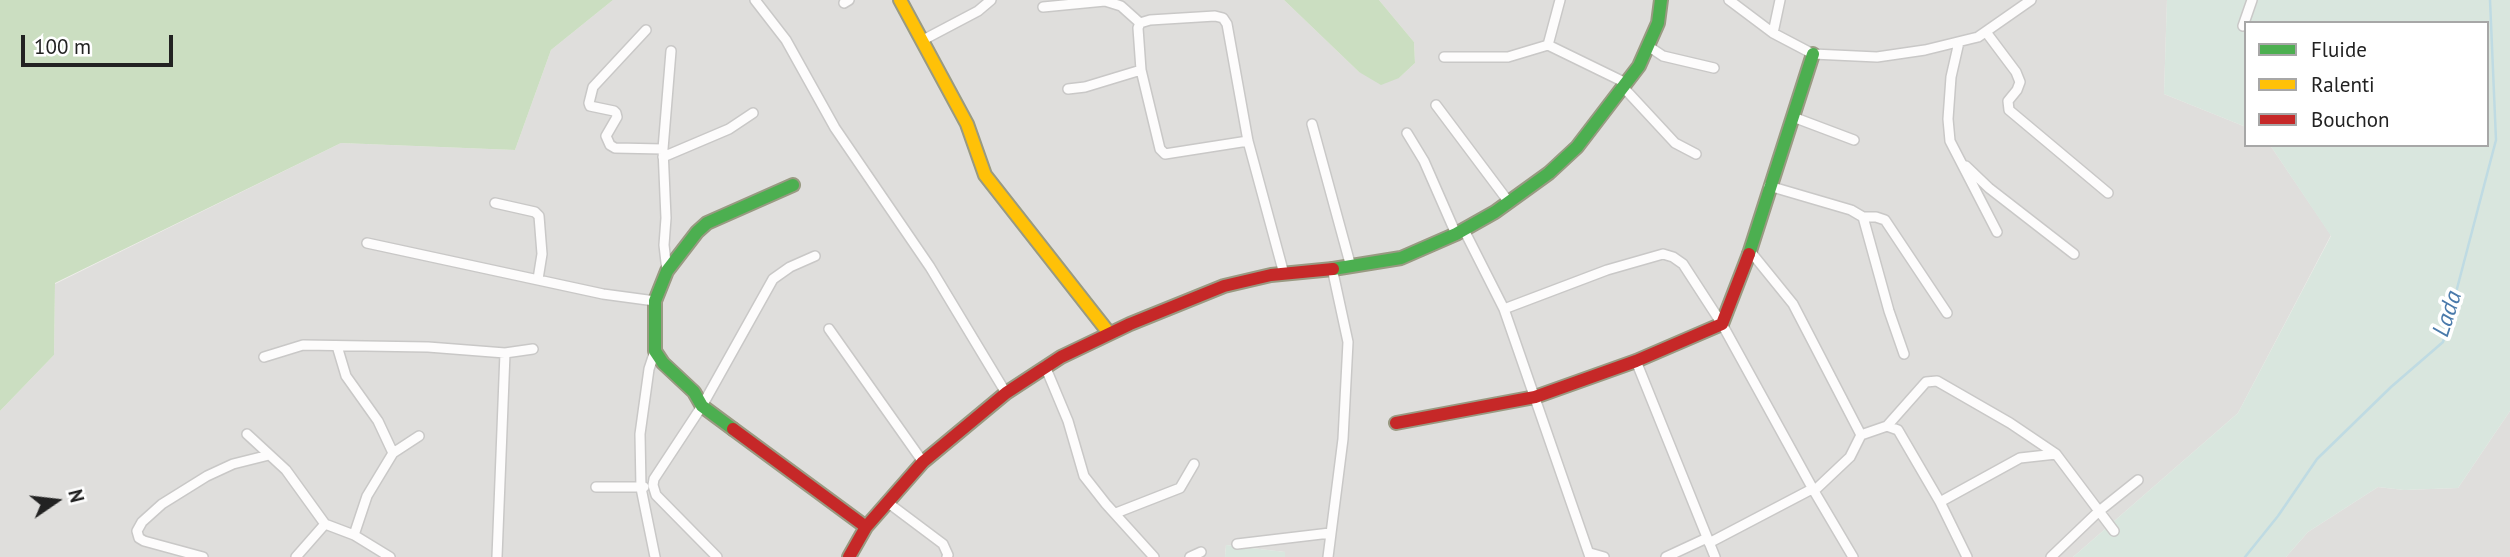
<!DOCTYPE html>
<html>
<head>
<meta charset="utf-8">
<style>
	body { margin:0 }
	#map { position:relative; width:2510px; height:557px; overflow:hidden; background:#f0eeeb; font-family:"PT Sans",sans-serif }
	canvas { display:block }
	.legend { position:absolute; left:2244px; top:21px; width:245px; height:126px; box-sizing:border-box; background:#fff; border:2px solid #a7a7a7; margin:0; padding:9px 12px; list-style:none; font-size:21px; color:#222 }
	.legend li { display:flex; align-items:center; gap:14px; height:35px }
	.legend b { width:35px; border:2px solid #a7a7a7 }
	.north { position:absolute; left:21px; top:466px; width:70px; height:70px; -webkit-text-stroke:5px #fff; paint-order:stroke; rotate:76deg; font-size:19px; font-weight:700; line-height:28px; text-align:center; color:#222 }
	.north::after { content:''; display:block; margin:auto; width:24px; height:32px; background:#222; clip-path:polygon(50% 0,100% 100%,50% 72%,0 100%) }
	.scale { position:absolute; left:21px; top:35px; width:152px; height:32px; box-sizing:border-box; border:4px solid #222; border-top:0; padding-left:9px; font-size:21px; line-height:24px; white-space:nowrap; color:#222; -webkit-text-stroke:5px #fff; paint-order:stroke }
</style>
</head>
<body>
<div id="map">
<canvas width="2510" height="557"></canvas>
<ul class="legend">
<li><b style="height:9px;background:#4caf50"></b>Fluide</li>
<li><b style="height:9px;background:#ffc107"></b>Ralenti</li>
<li><b style="height:9px;background:#c62828"></b>Bouchon</li>
</ul>
<div class="north">N</div>
<div class="scale">100 m</div>
</div>
<script>
const g = document.querySelector('canvas').getContext('2d');
g.lineJoin = 'round';
function paint(path, color) {
  g.fillStyle = color;
  g.fill(path, 'evenodd');
}
function poly(rows) {
  const path = new Path2D();
  for (const r of rows) {
    path.moveTo(r[0], r[1]);
    for (let i = 2; i < r.length; i += 2) path.lineTo(r[i], r[i + 1]);
  }
  return path;
}
function stroke(path, color, width, dash) {
  g.strokeStyle = color;
  g.lineWidth = width;
  g.lineCap = dash ? 'butt' : 'round';
  g.setLineDash(dash || []);
  g.stroke(path);
}
function write(font, color, halo, rows, align = 'center') {
  g.font = font + ' "PT Sans",sans-serif';
  g.lineWidth = 7;
  g.setLineDash([]);
  g.textBaseline = 'middle';
  g.strokeStyle = halo;
  g.fillStyle = color;
  for (const [text, x, y, turn = 0] of rows) {
    g.save();
    g.translate(x, y);
    g.rotate((+turn || 0) * Math.PI / 180);
    g.textAlign = isNaN(turn) ? turn : align;
    if (halo) g.strokeText(text, 0, 0);
    g.fillText(text, 0, 0);
    g.restore();
  }
}
const residential = poly([
	[613,0,1284,0,1359,72,1399,78,1415,63,1414,42,1379,0,2167,0,2164,94,2246,127,2246,145,2270,145,2331,235,2238,413,2073,557,1285,557,1285,552,1226,545,1225,557,0,557,0,411,54,355,55,284,341,143,515,150,551,50],
	[2510,411,2510,557,2286,557,2308,532,2378,487,2404,490,2458,488]
]);
const forest = poly([
	[0,0,613,0,551,50,515,150,341,143,55,283,54,355,0,411],
	[1284,0,1379,0,1414,42,1415,63,1399,78,1381,85,1359,72]
]);
const wetland = poly([
	[2167,0,2510,0,2510,411,2458,488,2404,490,2378,487,2308,532,2286,557,2073,557,2238,413,2331,236,2270,145,2487,145,2487,23,2246,23,2246,127,2164,94],
	[1226,545,1285,552,1285,557,1225,557]
]);
const stream = poly([
	[2245,557,2278,516,2317,459,2391,387,2443,342,2496,140,2490,0]
]);
const street = poly([
	[755,0,786,40,835,128,930,267,1006,393],
	[1729,0,1773,33,1813,54,1877,57,1925,50,1978,37,2031,0],
	[844,3,849,0],
	[1043,7,1105,1,1121,6,1140,23],
	[1140,23,1150,20,1215,16,1223,18,1227,24,1248,141,1284,274],
	[1140,23,1138,28,1141,70,1160,149,1165,154,1248,141],
	[2243,26,2252,0],
	[646,30,593,87,589,103,590,106,614,111,616,113,617,117,606,136,610,145,615,148,663,149],
	[1986,32,2016,72,2020,82,2017,90,2008,101,2009,110,2108,193],
	[1773,33,1780,0],
	[923,40,978,11,991,0],
	[1959,42,1951,77,1948,119,1950,141,1997,232],
	[1548,45,1560,0],
	[1648,46,1663,56,1714,68],
	[1444,57,1508,57,1548,45,1626,83],
	[1623,87,1675,143,1696,154],
	[1068,89,1085,87,1141,70],
	[1436,105,1508,201],
	[1793,117,1854,140],
	[1312,124,1351,267],
	[1407,133,1424,161,1456,234],
	[663,157,729,129,753,113],
	[1966,166,1989,188,2074,254],
	[1769,186,1851,210,1863,217,1889,311,1904,354],
	[495,203,535,212,539,216,542,254,538,279],
	[1863,217,1876,217,1885,220,1947,313],
	[1464,230,1504,309,1590,557],
	[367,243,603,294,655,301],
	[1750,251,1793,304,1861,435],
	[667,271,664,245,666,218,663,149,671,51],
	[1504,309,1607,270,1663,254,1673,257,1683,264,1722,324,1814,491,1853,557],
	[829,329,923,462],
	[337,346,346,376,378,421,393,453],
	[264,357,303,345,428,347,505,353,533,349],
	[1636,361,1715,557],
	[1045,366,1068,421,1084,476,1106,504,1154,557],
	[1887,426,1926,382,1937,381,2010,423,2056,454,2114,531],
	[247,434,286,470,325,524,354,535,390,557],
	[596,487,644,487],
	[1814,491,1850,457,1861,435,1887,426,1898,430,1940,502,1967,557],
	[887,502,943,544,948,555,947,557],
	[1940,502,2020,458,2056,454],
	[1116,513,1180,488,1194,464],
	[354,535,367,496,393,453,419,436],
	[1709,543,1812,489],
	[1237,544,1330,533],
	[1590,553,1604,557],
	[203,557,144,541,139,538,137,531,142,522,162,504,207,476,233,464,269,455],
	[296,557,325,524],
	[497,557,505,353],
	[655,557,641,488,640,434,649,369,655,351],
	[717,557,656,495,653,485,654,479,702,406,773,279,790,267,815,256],
	[1190,557,1201,552],
	[1328,557,1343,439,1348,342,1332,268],
	[1666,557,1707,538],
	[2051,557,2098,512,2138,480]
]);
const fast = poly([
	[1749,254,1813,54],
	[1333,269,1401,258,1456,234,1495,212,1549,173,1577,147,1639,66,1658,23,1661,0],
	[733,429,702,406,694,392,663,363,655,351,655,301,667,271,697,232,707,223,793,185]
]);
const slow = poly([
	[900,0,967,124,985,175,1109,333]
]);
const jam = poly([
	[1396,423,1535,397,1636,361,1722,324,1749,254],
	[733,429,866,527],
	[849,557,866,527,923,462,1006,393,1061,357,1130,324,1224,286,1271,275,1333,269]
]);
const waterNames = [
	["Lada",2448,314,-72]
];
paint(residential, '#dfdedc');
paint(forest, '#cbdec1');
paint(wetland, '#d9e6de');
stroke(stream, '#bfdbe3', 2.5);
stroke(street, '#c9c8c7', 12);
stroke(fast, '#999a82', 16);
stroke(slow, '#999a82', 16);
stroke(jam, '#999a82', 16);
stroke(street, '#fdfcfc', 9);
stroke(fast, '#4caf50', 12);
stroke(slow, '#ffc107', 12);
stroke(jam, '#c62828', 12);
write('italic 24px', '#4a7aab', '#fff', waterNames);
</script>
</body>
</html>
